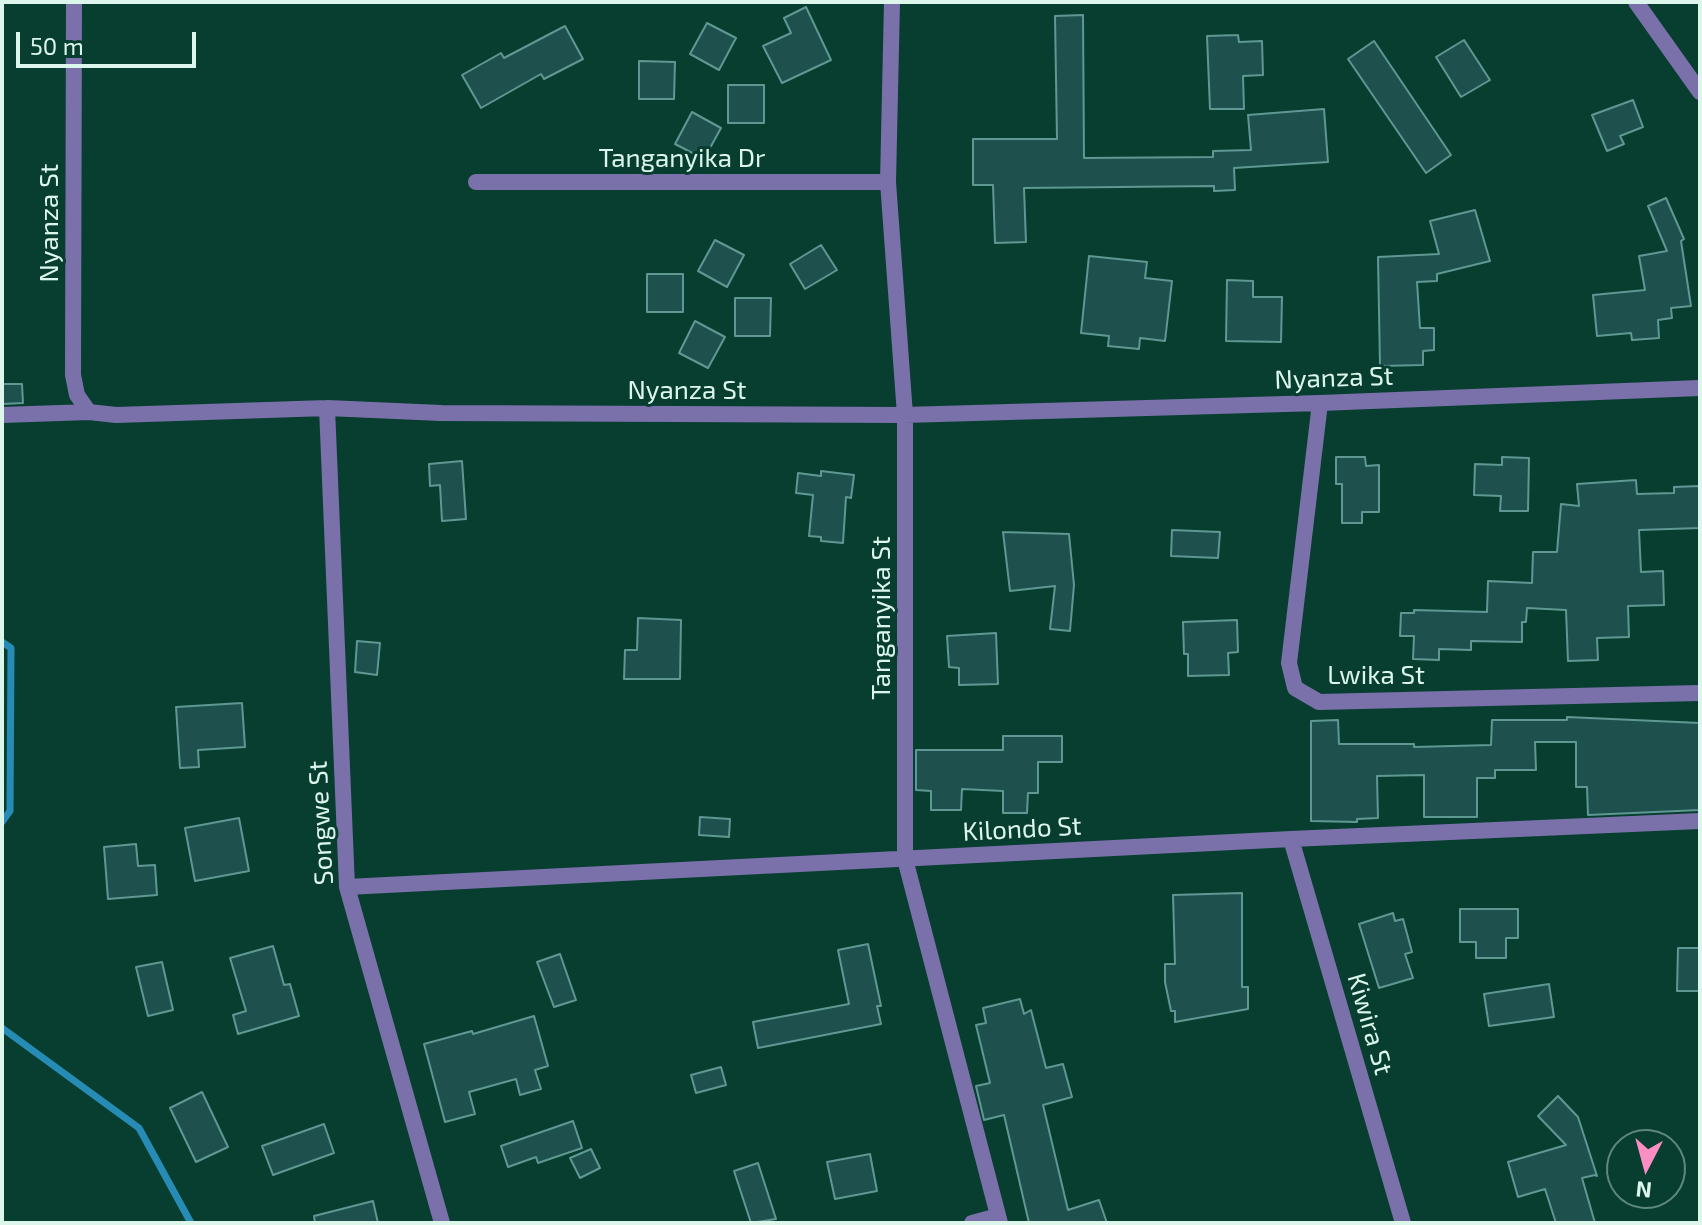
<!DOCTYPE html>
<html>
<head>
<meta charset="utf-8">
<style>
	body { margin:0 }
	#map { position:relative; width:1702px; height:1225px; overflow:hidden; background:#083e30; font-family:"Exo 2",sans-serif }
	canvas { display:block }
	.frame { position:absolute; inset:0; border:4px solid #dcf6ec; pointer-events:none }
	.north { position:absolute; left:1606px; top:1129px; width:80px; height:80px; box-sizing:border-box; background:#083e30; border:2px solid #5d887b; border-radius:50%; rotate:186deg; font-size:22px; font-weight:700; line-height:32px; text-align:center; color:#dcf6ec }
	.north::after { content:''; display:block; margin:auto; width:28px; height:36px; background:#fb8fc4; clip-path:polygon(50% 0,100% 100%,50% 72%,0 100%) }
	.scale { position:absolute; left:16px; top:32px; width:180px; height:36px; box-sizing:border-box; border:4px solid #dcf6ec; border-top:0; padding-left:10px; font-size:24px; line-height:28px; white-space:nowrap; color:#dcf6ec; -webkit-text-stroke:6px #083e30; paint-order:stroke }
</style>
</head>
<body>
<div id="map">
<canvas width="1702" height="1225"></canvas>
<div class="frame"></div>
<div class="north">N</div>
<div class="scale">50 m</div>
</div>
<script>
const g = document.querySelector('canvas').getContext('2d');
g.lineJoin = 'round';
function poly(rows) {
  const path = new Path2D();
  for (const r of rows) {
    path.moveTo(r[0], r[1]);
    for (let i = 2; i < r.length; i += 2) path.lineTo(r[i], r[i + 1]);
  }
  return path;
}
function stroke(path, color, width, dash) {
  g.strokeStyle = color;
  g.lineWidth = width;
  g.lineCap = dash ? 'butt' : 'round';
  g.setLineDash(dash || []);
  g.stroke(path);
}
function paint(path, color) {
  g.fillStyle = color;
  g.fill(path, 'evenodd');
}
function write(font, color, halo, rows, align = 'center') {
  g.font = font + ' "Exo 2",sans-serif';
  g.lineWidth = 6;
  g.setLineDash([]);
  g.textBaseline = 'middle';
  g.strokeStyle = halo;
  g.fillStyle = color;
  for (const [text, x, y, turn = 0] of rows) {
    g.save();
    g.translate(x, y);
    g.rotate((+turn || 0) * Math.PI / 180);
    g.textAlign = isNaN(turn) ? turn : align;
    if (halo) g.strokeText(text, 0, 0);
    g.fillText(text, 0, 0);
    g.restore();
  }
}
const stream = poly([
	[2,642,11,648,10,811,2,822],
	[2,1028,139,1128,191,1223]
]);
const building = poly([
	[806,7,831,60,782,83,763,46,791,33,784,18,806,7],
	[1083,15,1084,158,1213,157,1213,151,1251,150,1248,115,1324,109,1328,162,1234,168,1235,190,1214,191,1214,186,1024,188,1026,242,995,243,993,185,973,185,973,139,1057,139,1055,16,1083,15],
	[707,23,736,38,719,70,690,54,707,23],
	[565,26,583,59,544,79,541,74,481,108,462,75,501,53,504,58,565,26],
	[1238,35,1239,42,1262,41,1263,75,1243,76,1244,109,1210,109,1207,36,1238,35],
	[1464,40,1490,80,1461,97,1436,57,1464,40],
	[1374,41,1451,155,1426,173,1348,59,1374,41],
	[639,61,675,62,674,99,639,99,639,61],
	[728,85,764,85,764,123,728,123,728,85],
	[1633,100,1643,127,1620,136,1624,144,1607,151,1592,115,1633,100],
	[692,112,721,128,704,159,675,144,692,112],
	[1666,198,1684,239,1681,241,1691,306,1671,308,1672,318,1658,320,1659,338,1632,340,1631,333,1597,336,1593,295,1645,290,1639,256,1667,251,1648,206,1666,198],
	[1475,210,1490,261,1437,274,1437,281,1417,282,1420,328,1434,328,1434,350,1423,351,1423,365,1380,366,1378,257,1439,254,1430,221,1475,210],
	[715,240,744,255,727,287,698,271,715,240],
	[821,245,837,270,805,289,790,264,821,245],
	[1089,256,1147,262,1145,278,1172,281,1165,341,1140,338,1139,349,1108,346,1109,336,1081,333,1089,256],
	[647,274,683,274,683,312,647,312,647,274],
	[1227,280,1253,281,1253,297,1282,297,1281,342,1226,341,1227,280],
	[735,298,771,298,770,336,735,336,735,298],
	[695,321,725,337,708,368,679,353,695,321],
	[2,384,22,384,23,403,2,404,2,384],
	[1336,457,1365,457,1366,466,1379,465,1379,512,1362,512,1362,523,1342,523,1342,484,1336,484,1336,457],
	[1502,457,1529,458,1528,511,1500,511,1501,496,1474,495,1475,464,1502,465,1502,457],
	[462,461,466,519,442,521,440,485,430,486,429,464,462,461],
	[821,471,854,475,851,498,846,497,843,543,821,541,821,537,809,536,813,495,796,493,798,473,821,476,821,471],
	[1636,480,1637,494,1674,493,1674,487,1700,486,1700,528,1639,530,1641,572,1663,571,1664,605,1628,606,1629,637,1597,638,1598,660,1568,661,1566,610,1527,608,1526,622,1522,622,1522,642,1471,641,1471,650,1439,649,1439,660,1413,659,1414,636,1400,636,1401,613,1414,613,1414,610,1487,612,1488,581,1532,583,1533,552,1557,552,1561,504,1579,506,1577,484,1636,480],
	[1172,530,1220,532,1218,558,1171,556,1172,530],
	[1003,532,1069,534,1074,585,1070,631,1050,629,1055,586,1010,591,1003,532],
	[638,618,681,620,680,679,624,679,625,650,637,650,638,618],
	[1237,620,1238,652,1228,653,1229,675,1188,676,1188,654,1184,654,1183,622,1237,620],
	[996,633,998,684,959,685,959,668,949,667,947,636,996,633],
	[357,641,380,643,377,675,355,672,357,641],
	[242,703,245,747,198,750,199,767,180,768,176,707,242,703],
	[1567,717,1700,723,1700,810,1588,815,1587,787,1576,787,1576,742,1535,742,1536,770,1495,770,1495,778,1477,778,1477,817,1424,817,1424,775,1377,776,1378,818,1357,819,1357,822,1311,821,1311,721,1338,720,1339,744,1414,744,1414,747,1491,745,1492,720,1567,720,1567,717],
	[1003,736,1062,736,1062,762,1038,762,1038,793,1028,793,1027,813,1003,813,1003,791,962,789,961,810,931,810,931,791,916,790,916,750,1003,750,1003,736],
	[700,817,730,819,729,837,699,835,700,817],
	[239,818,249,871,195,881,185,828,239,818],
	[136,844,138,866,155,865,157,895,108,899,104,847,136,844],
	[1242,893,1242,987,1248,987,1248,1009,1175,1022,1175,1011,1171,1011,1165,982,1165,964,1175,964,1173,895,1242,893],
	[1460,909,1518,909,1518,938,1506,938,1506,958,1476,958,1476,942,1460,942,1460,909],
	[1393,913,1395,921,1403,919,1412,952,1405,954,1413,978,1379,988,1359,924,1393,913],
	[868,944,881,1006,877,1006,881,1024,758,1048,753,1022,849,1004,838,950,868,944],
	[273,946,284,985,290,984,299,1016,238,1034,233,1015,246,1011,230,958,273,946],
	[1678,948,1700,948,1700,991,1677,991,1678,948],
	[560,954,576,1000,554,1007,537,962,560,954],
	[162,962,173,1010,148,1016,136,967,162,962],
	[1549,984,1554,1017,1489,1026,1484,994,1549,984],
	[1020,999,1024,1014,1031,1010,1046,1068,1063,1064,1072,1097,1043,1105,1068,1210,1099,1200,1107,1223,1029,1223,1004,1115,984,1120,976,1086,990,1083,976,1025,986,1023,983,1008,1020,999],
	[534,1016,548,1066,535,1070,541,1089,520,1095,516,1079,469,1092,475,1114,445,1122,424,1044,472,1031,473,1034,534,1016],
	[721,1067,726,1085,696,1093,691,1075,721,1067],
	[202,1092,228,1147,196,1162,170,1108,202,1092],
	[1558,1096,1578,1117,1597,1176,1595,1175,1582,1178,1595,1223,1556,1223,1545,1189,1518,1197,1508,1162,1566,1145,1538,1116,1558,1096],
	[573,1121,582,1148,538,1163,536,1157,508,1167,501,1146,573,1121],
	[324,1124,334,1153,273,1175,262,1146,324,1124],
	[591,1149,600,1168,580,1178,570,1158,591,1149],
	[870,1154,877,1191,835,1199,827,1162,870,1154],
	[758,1163,776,1219,751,1223,734,1171,758,1163],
	[373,1201,378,1223,315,1223,314,1216,373,1201]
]);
const minor = poly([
	[74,2,73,375,77,395,89,412,116,415,327,408,441,413,905,415,1320,403,1700,388],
	[892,2,888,182,905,415,905,859,1000,1223],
	[1636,2,1700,92],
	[476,182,888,182],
	[1320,403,1289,663,1295,688,1319,702,1700,693],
	[327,408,347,887,442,1223],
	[2,415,89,412],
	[1291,839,1403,1223],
	[347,887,1291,839,1700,821],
	[972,1223,998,1216]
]);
const streetNames = [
	["Tanganyika Dr",682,158],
	["Nyanza St",49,223,-90],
	["Nyanza St",1334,378,-2],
	["Nyanza St",687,390],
	["Tanganyika St",881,618,-90],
	["Lwika St",1376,675],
	["Songwe St",321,823,-93],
	["Kilondo St",1022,829,-3],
	["Kiwira St",1370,1024,74]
];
stroke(stream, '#278cb5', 7);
paint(building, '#1e514e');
stroke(building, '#5f9793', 2);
stroke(minor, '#7a71ab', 16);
write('26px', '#dcf6ec', '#083e30', streetNames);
</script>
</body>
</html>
